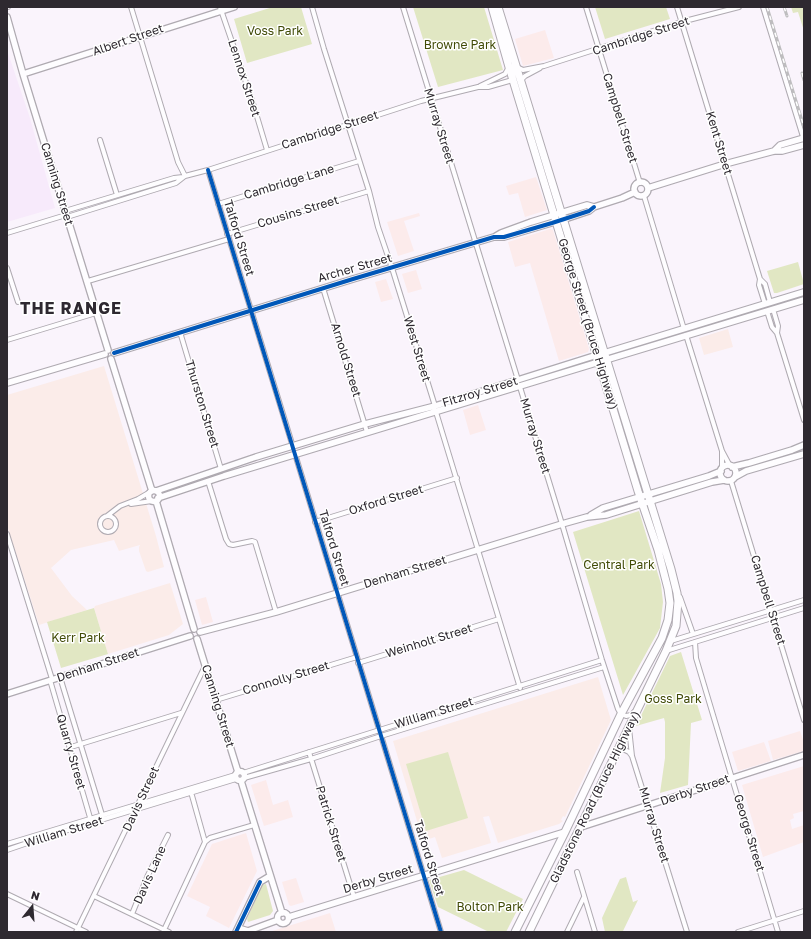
<!DOCTYPE html>
<html>
<head>
<meta charset="utf-8">
<style>
	body { margin:0 }
	#map { position:relative; width:811px; height:939px; overflow:hidden; background:#faf4fc; font-family:"Golos Text",sans-serif }
	canvas { display:block }
	.frame { position:absolute; inset:0; border:8px solid #2e2930; pointer-events:none }
	.north { position:absolute; left:12px; top:887px; width:40px; height:40px; -webkit-text-stroke:3px #fff; paint-order:stroke; rotate:17deg; font-size:11px; font-weight:700; line-height:16px; text-align:center; color:#2e2930 }
	.north::after { content:''; display:block; margin:auto; width:14px; height:18px; background:#2e2930; clip-path:polygon(50% 0,100% 100%,50% 72%,0 100%) }
</style>
</head>
<body>
<div id="map">
<canvas width="811" height="939"></canvas>
<div class="frame"></div>
<div class="north">N</div>
</div>
<script>
const g = document.querySelector('canvas').getContext('2d');
g.lineJoin = 'round';
function paint(path, color) {
  g.fillStyle = color;
  g.fill(path, 'evenodd');
}
function poly(rows) {
  const path = new Path2D();
  for (const r of rows) {
    if (r.length === 3) {
      path.moveTo(r[0] + r[2], r[1]);
      path.arc(r[0], r[1], r[2], 0, 2 * Math.PI);
      continue;
    }
    path.moveTo(r[0], r[1]);
    for (let i = 2; i < r.length; i += 2) path.lineTo(r[i], r[i + 1]);
  }
  return path;
}
function stroke(path, color, width, dash) {
  g.strokeStyle = color;
  g.lineWidth = width;
  g.lineCap = dash ? 'butt' : 'round';
  g.setLineDash(dash || []);
  g.stroke(path);
}
function write(font, color, halo, rows, align = 'center') {
  g.font = font + ' "Golos Text",sans-serif';
  g.lineWidth = 3;
  g.setLineDash([]);
  g.textBaseline = 'middle';
  g.strokeStyle = halo;
  g.fillStyle = color;
  for (const [text, x, y, turn = 0] of rows) {
    g.save();
    g.translate(x, y);
    g.rotate((+turn || 0) * Math.PI / 180);
    g.textAlign = isNaN(turn) ? turn : align;
    if (halo) g.strokeText(text, 0, 0);
    g.fillText(text, 0, 0);
    g.restore();
  }
}
const commercial = poly([
	[545,30,554,58,523,66,515,39],
	[536,177,547,210,525,217,518,193,509,195,506,186],
	[419,213,420,216,404,221,414,251,398,256,387,222],
	[550,229,553,230,589,349,588,352,559,361,530,263,515,267,508,242],
	[416,270,422,289,408,293,402,274],
	[386,279,393,299,381,302,375,282],
	[478,405,486,430,470,435,463,410],
	[206,597,213,622,202,625,195,600],
	[800,731,804,743,804,751,773,760,768,741],
	[764,742,771,761,738,771,732,752],
	[804,766,804,811,793,814,794,818,790,820,792,829,804,825,804,842,763,857,742,785],
	[266,780,273,805,288,800,293,817,264,826,251,785],
	[246,833,257,871,229,928,206,916,210,907,187,896,212,844],
	[296,878,304,902,291,906,289,905,282,882],
	[330,913,336,932,269,932]
]);
const built = poly([
	[7,50,30,118,55,208,7,222]
]);
const education = poly([
	[728,329,733,347,704,355,699,338],
	[104,366,156,536,164,567,148,572,146,571,139,551,139,547,140,545,119,551,114,540,71,550,51,568,72,596,87,610,39,625,18,559,10,536,7,524,7,395],
	[170,583,183,624,169,635,108,654,94,608,95,606],
	[598,677,611,720,565,817,563,816,561,820,563,821,559,824,498,843,489,816,483,817,491,843,442,858,435,837,423,841,393,741]
]);
const green = poly([
	[273,7,301,7,312,44,247,63,234,19],
	[413,7,484,7,503,70,438,87],
	[595,7,666,7,670,19,605,39],
	[791,7,804,7,804,31,798,12,793,13],
	[798,262,804,284,777,293,774,293,767,271],
	[639,511,661,584,663,602,660,628,623,695,573,532],
	[94,608,108,654,61,668,47,622],
	[681,652,702,720,691,723,688,785,660,793,665,758,665,722,664,718,636,726,670,656],
	[448,752,468,818,426,831,406,764],
	[464,870,523,899,506,932,489,932,438,907,429,880],
	[626,877,633,902,638,900,623,931,605,932,602,918,620,879],
	[266,884,273,911,270,915,248,922,247,919,262,885]
]);
const street = poly([
	[7,7,8,7],
	[131,7,178,162,185,176],
	[220,7,252,100,267,150],
	[312,7,324,49,369,191,378,227,392,268,435,406],
	[403,7,518,380],
	[586,7,640,183],
	[677,7,760,279,759,285,765,304],
	[763,7,804,140],
	[517,67,523,70,544,66,681,22,739,7],
	[521,80,525,76,540,68],
	[480,86,505,74,509,67],
	[100,140,117,195],
	[208,170,293,447],
	[644,196,684,329],
	[218,204,359,161],
	[65,211,174,178,183,177],
	[67,217,176,183,185,176,208,170,421,101,478,87,488,87,509,81,513,79,514,74,513,66],
	[7,233,66,215],
	[227,234,369,191],
	[7,268,18,302],
	[760,279,765,284,770,302],
	[88,281,229,239],
	[323,288,367,432],
	[773,309,778,326,777,333,804,420],
	[767,311,772,327,777,333],
	[180,332,221,469],
	[686,335,722,451,730,466],
	[7,340,96,313],
	[520,387,562,524,602,660,618,709,621,714,626,716,631,715,634,712],
	[436,412,520,688],
	[722,451,722,468],
	[295,454,441,932],
	[208,481,226,539,229,544,233,545,252,541,255,542,276,612],
	[731,481,804,720],
	[131,504,152,501],
	[107,516,120,506,138,499,150,492],
	[108,524,8],
	[315,522,457,478],
	[7,534,52,679],
	[680,597,693,634],
	[671,641,804,600],
	[695,642,696,658,778,932],
	[666,651,804,608],
	[358,663,499,619],
	[60,677,103,818],
	[50,680,91,821],
	[216,700,357,657],
	[629,728,632,756],
	[71,747,181,713],
	[619,747,629,752,632,756,687,932],
	[309,752,354,897],
	[243,773,602,660],
	[244,778,311,759,381,736,604,667],
	[191,792,205,842,210,838,254,825],
	[7,844,235,775],
	[7,850,45,837,236,779],
	[577,872,595,932],
	[7,894,86,932],
	[94,896,169,932],
	[132,914,148,875,168,835],
	[164,930,205,842],
	[76,932,205,666],
	[567,932,584,897],
	[738,932,804,911]
]);
const secondary = poly([
	[7,17,23,74,108,350],
	[23,74,234,7],
	[774,151,780,145,804,138],
	[641,189,7],
	[648,188,725,164,774,151,782,151,804,145],
	[496,236,501,233,531,222,587,205,594,207],
	[114,353,353,279,494,237,504,237,568,218,589,211,594,207,622,198,635,192],
	[111,359,152,491],
	[7,383,105,354],
	[728,473,8],
	[732,467,749,463,792,450,804,445],
	[735,477,746,471,804,454],
	[154,496,5.5],
	[156,491,256,457,365,424,435,406,597,355],
	[158,498,224,476,599,362],
	[156,501,194,629],
	[591,515,603,508,709,476,721,471],
	[200,632,276,612,562,524,587,517,606,515,712,482,724,480],
	[197,639,238,772],
	[7,694,190,636],
	[240,776,4.5],
	[241,781,282,913],
	[581,827,804,755],
	[283,918,5.5],
	[289,917,565,832],
	[238,928,248,931,278,920],
	[236,932,260,882,270,876]
]);
const primary = poly([
	[601,354,804,292],
	[599,362,804,300]
]);
const highway = poly([
	[492,7,509,67,638,491,658,550,668,589,670,603,668,620,662,638,621,714,565,832,515,932],
	[498,7,671,569,677,593,678,601,676,626,666,651,529,932]
]);
const rail = poly([
	[767,7,804,127],
	[784,7,787,16],
	[802,73,804,80]
]);
const cycleway = poly([
	[208,170,441,932],
	[114,353,353,279,494,237,504,237,552,223,589,211,594,207],
	[236,932,260,882]
]);
const parkNames = [
	["Voss Park",275,31],
	["Browne Park",460,45],
	["Central Park",619,565],
	["Kerr Park",78,638],
	["Goss Park",673,699],
	["Bolton Park",490,907]
];
const streetNames = [
	["Cambridge Street",641,36,-18],
	["Albert Street",128,40,-19],
	["Lennox Street",244,78,72],
	["Campbell Street",620,118,73],
	["Murray Street",439,126,73],
	["Cambridge Street",330,130,-18],
	["Kent Street",719,143,73],
	["Cambridge Lane",289,182,-17],
	["Canning Street",57,184,73],
	["Cousins Street",298,212,-17],
	["Talford Street",239,238,73],
	["Archer Street",355,268,-16],
	["George Street (Bruce Highway)",588,324,73],
	["West Street",417,349,73],
	["Arnold Street",346,360,73],
	["Fitzroy Street",480,392,-17],
	["Thurston Street",202,404,73],
	["Murray Street",535,436,73],
	["Oxford Street",386,500,-17],
	["Talford Street",334,548,73],
	["Denham Street",405,572,-17],
	["Campbell Street",768,600,73],
	["Weinholt Street",429,641,-17],
	["Denham Street",98,665,-18],
	["Connolly Street",286,678,-17],
	["Canning Street",218,706,73],
	["William Street",434,713,-17],
	["Quarry Street",71,752,74],
	["Derby Street",695,790,-19],
	["Gladstone Road (Bruce Highway)",595,797,-64],
	["Davis Street",141,799,-65],
	["Patrick Street",331,824,73],
	["Murray Street",654,825,73],
	["William Street",64,832,-17],
	["George Street",749,833,73],
	["Talford Street",429,858,73],
	["Davis Lane",150,875,-66],
	["Derby Street",378,879,-17]
];
const districtNames = [
	["THE RANGE",71,309]
];
paint(commercial, '#fcebeb');
paint(built, '#f7eafb');
paint(education, '#fbece9');
paint(green, '#e1e7c3');
stroke(street, '#afaab1', 6);
stroke(secondary, '#afaab1', 8);
stroke(primary, '#afaab1', 8);
stroke(highway, '#afaab1', 9);
stroke(street, '#fefdff', 4);
stroke(secondary, '#fefdff', 5.5);
stroke(primary, '#fefdff', 6);
stroke(highway, '#fefdff', 7);
stroke(rail, '#bebdbf', 3);
stroke(rail, '#fff', 1.5, [4.5]);
stroke(cycleway, '#0057b8', 4);
write('12px', '#414b07', '#fff', parkNames);
write('12px', '#2e2930', '#fff', streetNames);
g.letterSpacing = '1px';
write('bold 16px', '#2e2930', '#fff', districtNames);
g.letterSpacing = '0px';
</script>
</body>
</html>
